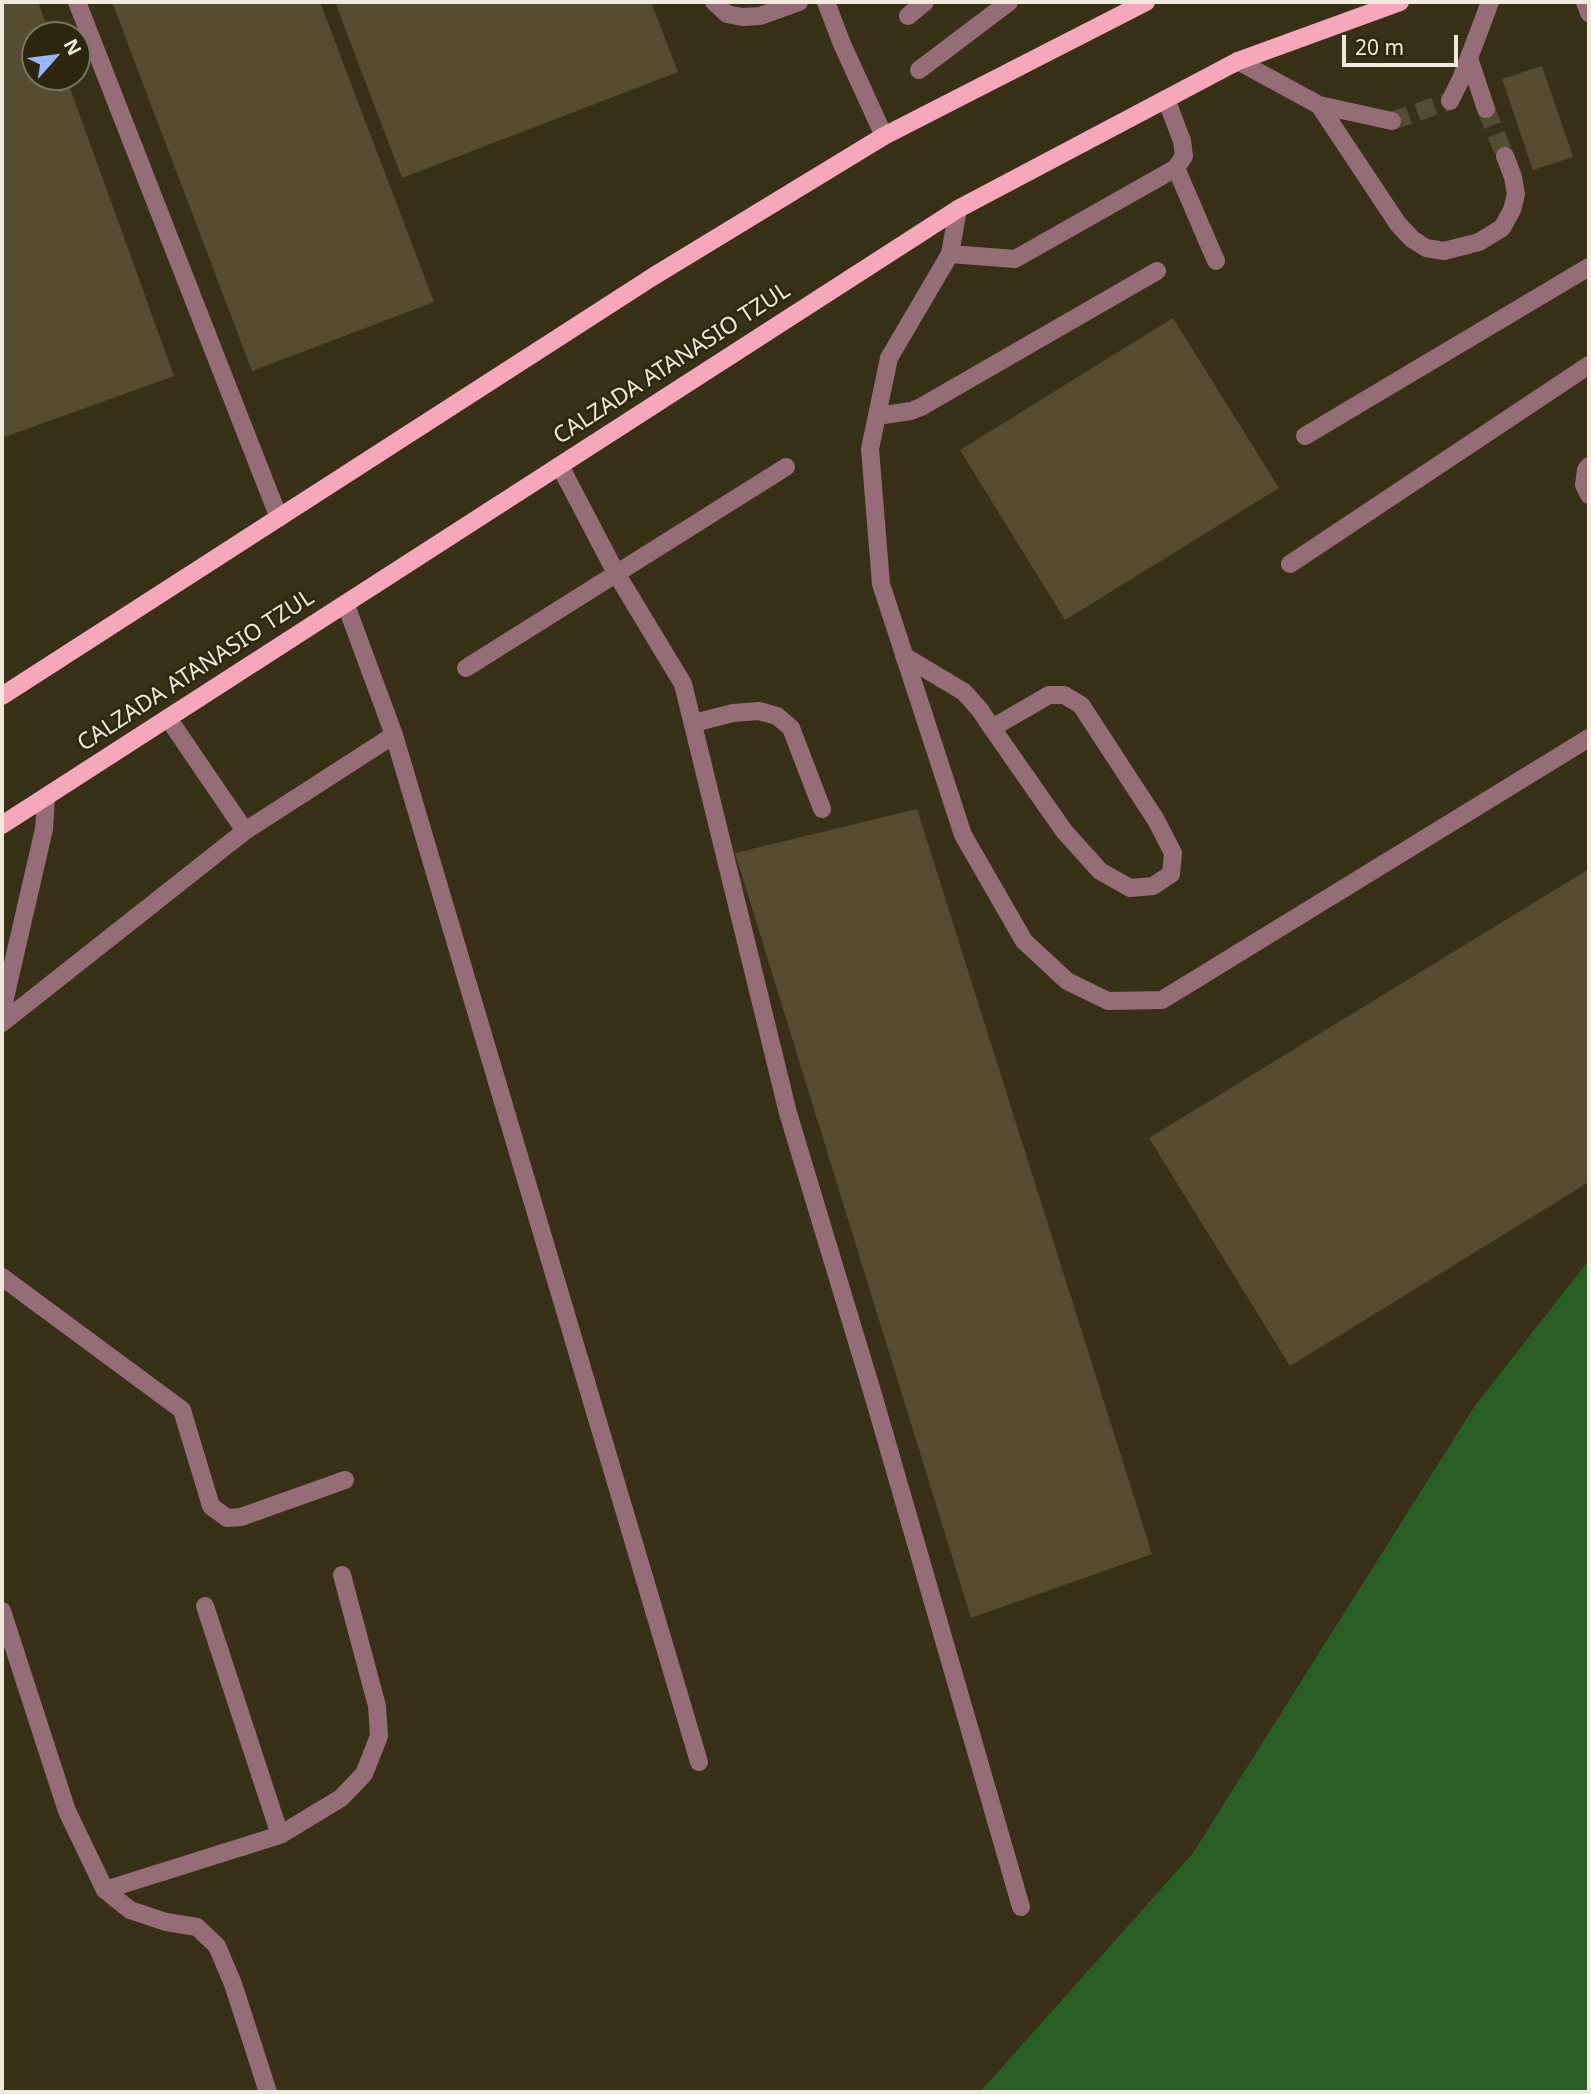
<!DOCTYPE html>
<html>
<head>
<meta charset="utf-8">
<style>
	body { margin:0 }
	#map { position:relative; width:1591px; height:2094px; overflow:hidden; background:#393117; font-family:"Noto Sans",sans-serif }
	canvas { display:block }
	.frame { position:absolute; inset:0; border:4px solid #efeadb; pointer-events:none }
	.north { position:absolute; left:21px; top:21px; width:70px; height:70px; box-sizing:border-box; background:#2f270d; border:2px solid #7c755f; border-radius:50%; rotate:62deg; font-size:19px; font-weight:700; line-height:28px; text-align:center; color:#efeadb }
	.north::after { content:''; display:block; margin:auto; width:24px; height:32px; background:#98b5fd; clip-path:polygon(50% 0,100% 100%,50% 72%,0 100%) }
	.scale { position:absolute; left:1342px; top:35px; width:116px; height:32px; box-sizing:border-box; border:4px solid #efeadb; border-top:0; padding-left:9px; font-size:21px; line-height:24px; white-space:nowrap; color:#efeadb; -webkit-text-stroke:5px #2f270d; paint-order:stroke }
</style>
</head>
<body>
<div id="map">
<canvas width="1591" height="2094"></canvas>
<div class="frame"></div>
<div class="north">N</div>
<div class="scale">20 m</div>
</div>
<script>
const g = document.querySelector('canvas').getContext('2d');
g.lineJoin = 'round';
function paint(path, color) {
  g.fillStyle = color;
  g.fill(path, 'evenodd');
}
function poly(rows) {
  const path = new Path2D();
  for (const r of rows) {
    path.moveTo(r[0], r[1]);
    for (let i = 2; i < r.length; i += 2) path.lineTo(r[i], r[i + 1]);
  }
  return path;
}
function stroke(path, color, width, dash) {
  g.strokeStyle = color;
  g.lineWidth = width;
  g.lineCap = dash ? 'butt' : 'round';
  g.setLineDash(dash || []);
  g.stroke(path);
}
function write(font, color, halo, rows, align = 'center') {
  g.font = font + ' "Noto Sans",sans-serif';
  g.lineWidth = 5;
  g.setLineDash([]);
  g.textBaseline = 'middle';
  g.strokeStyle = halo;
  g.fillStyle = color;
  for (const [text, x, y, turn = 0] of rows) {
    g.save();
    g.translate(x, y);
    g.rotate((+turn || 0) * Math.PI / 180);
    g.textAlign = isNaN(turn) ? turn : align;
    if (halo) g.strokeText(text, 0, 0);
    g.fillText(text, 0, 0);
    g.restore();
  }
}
const green = poly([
	[1589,1260,1589,2092,980,2092,1193,1853,1474,1407]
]);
const building = poly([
	[2,2,38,2,50,35,35,35,35,77,66,77,174,376,2,438],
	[112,2,320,2,434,302,252,371],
	[335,2,651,2,678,72,402,178],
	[1542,66,1573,157,1533,170,1502,79],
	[1173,318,1279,488,1065,620,960,450],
	[917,809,1152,1554,971,1618,735,853],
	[1589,869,1589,1182,1290,1366,1149,1138]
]);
const minorTunnel = poly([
	[1486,109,1505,156],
	[1392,121,1450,101]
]);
const minor = poly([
	[77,2,279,518],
	[714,2,727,14,742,17,760,16,799,2],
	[826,2,842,44,884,136],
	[1585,2,1589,13],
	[908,16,925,2],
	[1469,58,1486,109],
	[1238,61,1319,105,1392,121],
	[919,70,1009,2],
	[1450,101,1461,79,1490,2],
	[1319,105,1398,224,1412,239,1426,248,1444,251,1479,242,1502,228,1512,210,1516,194,1513,177,1505,156],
	[1176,168,1216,261],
	[958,209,950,254,889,358,870,449,881,584,963,835,1024,941,1067,981,1108,1001,1162,1000,1589,738],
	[950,254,1015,259,1176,168,1184,156,1182,141,1166,99],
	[877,416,911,411,921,407,1157,271],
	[1305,436,1589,267],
	[560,466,616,573,683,684,788,1113,874,1398,1021,1907],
	[1589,466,1586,470,1584,485,1589,495],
	[1290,564,1589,365],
	[346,605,394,735,699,1762],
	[904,656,964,692,980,710,992,728,1064,831,1100,871,1130,888,1153,886,1171,874,1173,853,1156,820,1081,705,1064,695,1049,695,992,728],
	[466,668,786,467],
	[168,718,245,831],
	[694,723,733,713,759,711,777,716,791,728,822,809],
	[2,1011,44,829,46,797],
	[2,1023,245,831,394,735],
	[2,1277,182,1410,211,1506,227,1518,241,1517,345,1480],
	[205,1606,280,1835],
	[2,1611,67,1811,105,1890,130,1910,166,1922,197,1927,217,1946,233,1984,268,2092],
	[105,1890,280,1835,341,1798,364,1774,379,1736,377,1706,342,1575]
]);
const major = poly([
	[2,696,654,276,884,136,1146,2],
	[2,825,958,209,1238,61,1400,2]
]);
const streetNames = [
	["CALZADA ATANASIO TZUL",672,364,-33],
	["CALZADA ATANASIO TZUL",196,671,-33]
];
paint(green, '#295f27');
paint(building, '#554c32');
stroke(minorTunnel, '#544d34', 18, [18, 9]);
stroke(minor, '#946d76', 18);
stroke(major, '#f6a7ba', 18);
write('23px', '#efeadb', '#2f270d', streetNames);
</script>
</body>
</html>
